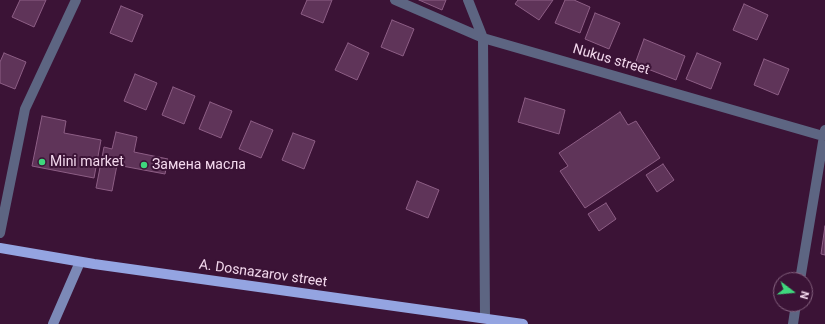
<!DOCTYPE html>
<html>
<head>
<meta charset="utf-8">
<style>
	body { margin:0 }
	#map { position:relative; width:825px; height:324px; overflow:hidden; background:#3b1336; font-family:Roboto,sans-serif }
	canvas { display:block }
	.north { position:absolute; left:773px; top:272px; width:40px; height:40px; box-sizing:border-box; background:#3b1336; border:1px solid #85627f; border-radius:50%; rotate:106deg; font-size:11px; font-weight:700; line-height:16px; text-align:center; color:#f3d8ed }
	.north::after { content:''; display:block; margin:auto; width:14px; height:18px; background:#3fd77d; clip-path:polygon(50% 0,100% 100%,50% 72%,0 100%) }
</style>
</head>
<body>
<div id="map">
<canvas width="825" height="324"></canvas>
<div class="north">N</div>
</div>
<script>
const g = document.querySelector('canvas').getContext('2d');
g.lineJoin = 'round';
function paint(path, color) {
  g.fillStyle = color;
  g.fill(path, 'evenodd');
}
function poly(rows) {
  const path = new Path2D();
  for (const r of rows) {
    path.moveTo(r[0], r[1]);
    for (let i = 2; i < r.length; i += 2) path.lineTo(r[i], r[i + 1]);
  }
  return path;
}
function stroke(path, color, width, dash) {
  g.strokeStyle = color;
  g.lineWidth = width;
  g.lineCap = dash ? 'butt' : 'round';
  g.setLineDash(dash || []);
  g.stroke(path);
}
function write(font, color, halo, rows, align = 'center') {
  g.font = font + ' Roboto,sans-serif';
  g.lineWidth = 4;
  g.setLineDash([]);
  g.textBaseline = 'middle';
  g.strokeStyle = halo;
  g.fillStyle = color;
  for (const [text, x, y, turn = 0] of rows) {
    g.save();
    g.translate(x, y);
    g.rotate((+turn || 0) * Math.PI / 180);
    g.textAlign = isNaN(turn) ? turn : align;
    if (halo) g.strokeText(text, 0, 0);
    g.fillText(text, 0, 0);
    g.restore();
  }
}
const building = poly([
	[20,0,46,0,34,27,12,17,20,0],
	[307,0,332,0,323,23,301,14,307,0],
	[419,0,446,0,442,10,419,0],
	[518,0,553,0,539,20,515,4,518,0],
	[565,0,574,0,590,7,580,33,555,23,565,0],
	[744,4,768,15,757,40,733,30,744,4],
	[121,6,143,15,132,42,110,33,121,6],
	[595,13,620,23,609,49,585,39,595,13],
	[392,20,414,29,403,56,381,47,392,20],
	[644,39,685,56,676,80,635,64,644,39],
	[348,43,369,53,357,80,335,70,348,43],
	[4,53,26,62,15,89,0,83,0,62,4,53],
	[697,53,721,63,711,89,686,79,697,53],
	[764,59,789,69,778,95,754,85,764,59],
	[135,74,157,83,146,110,124,101,135,74],
	[173,87,195,96,184,124,162,115,173,87],
	[525,98,565,110,559,134,518,122,525,98],
	[210,102,232,111,221,138,199,129,210,102],
	[620,112,628,125,636,121,660,158,585,208,560,171,568,166,559,153,620,112],
	[42,116,66,121,64,133,101,140,94,178,32,166,42,116],
	[251,121,273,130,261,158,239,149,251,121],
	[116,132,137,137,134,152,168,159,165,174,117,165,112,191,96,188,104,147,112,149,116,132],
	[293,133,315,141,304,169,282,160,293,133],
	[663,164,674,180,657,192,646,175,663,164],
	[417,181,439,190,428,218,406,209,417,181],
	[606,203,616,219,599,231,588,214,606,203],
	[825,226,825,255,821,254,825,226]
]);
const street = poly([
	[395,0,483,38,823,136],
	[468,0,483,38,485,318],
	[0,233,25,109,76,0],
	[800,280,825,130],
	[793,324,796,304]
]);
const secondary = poly([
	[53,324,80,262]
]);
const primary = poly([
	[0,248,94,264,523,324]
]);
const markers = [
	[42,162,4,"#3fd77d"],
	[144,165,4,"#3fd77d"]
];
const streetNames = [
	["Nukus street",611,60,16],
	["A. Dosnazarov street",263,274,8]
];
const poiNames = [
	["Mini market",50,162],
	["Замена масла",152,165]
];
paint(building, '#5f3459');
stroke(building, '#8d5e85', 1);
stroke(street, '#5d6582', 10);
stroke(secondary, '#7c89b7', 10);
stroke(primary, '#94a4e1', 10);
for (const [x, y, r, color] of markers) {
  const dot = new Path2D();
  dot.arc(x, y, r, 0, 2 * Math.PI);
  g.fillStyle = color;
  g.fill(dot);
  stroke(dot, '#3b1336', 1.5);
}
write('14px', '#f3d8ed', '#3b1336', streetNames);
write('14px', '#f3d8ed', '#3b1336', poiNames, 'left');
</script>
</body>
</html>
